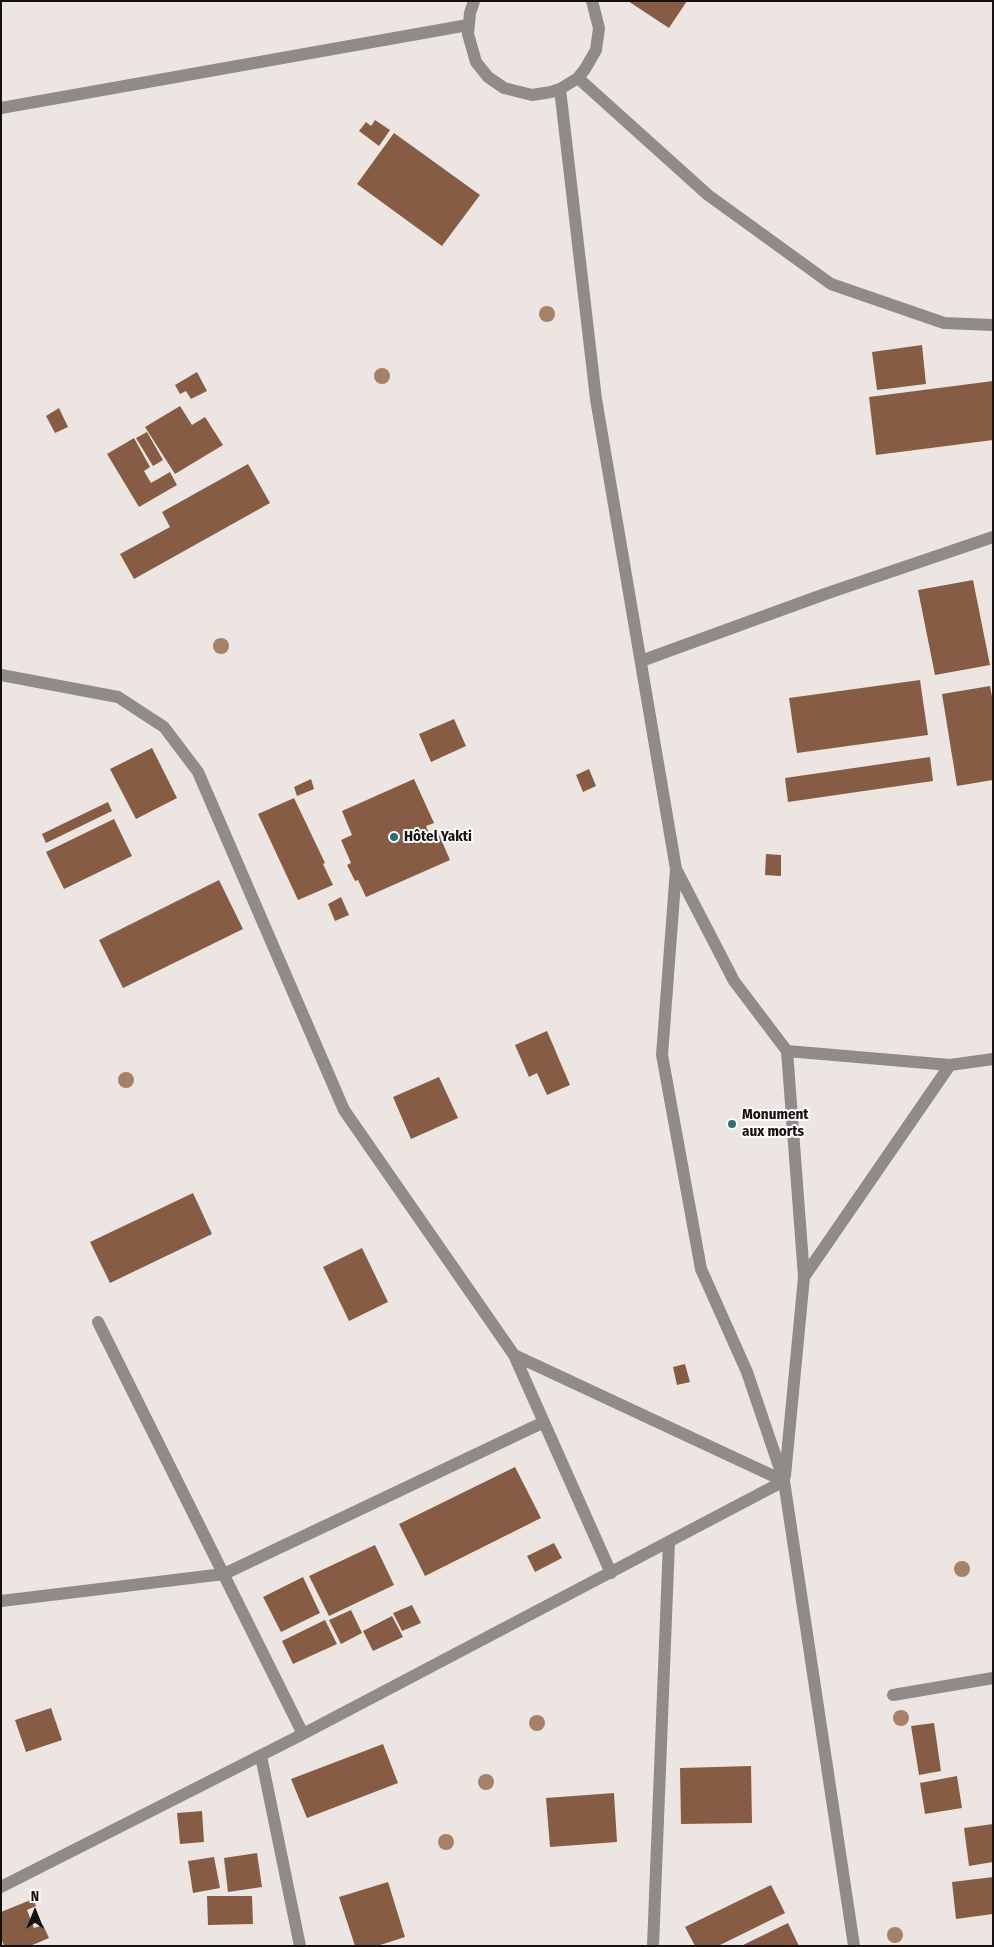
<!DOCTYPE html>
<html>
<head>
<meta charset="utf-8">
<style>
	body { margin:0 }
	#map { position:relative; width:994px; height:1947px; overflow:hidden; background:#ede5e1; font-family:"Fira Sans Condensed",sans-serif }
	canvas { display:block }
	.frame { position:absolute; inset:0; border:2px solid #141110; pointer-events:none }
	.north { position:absolute; left:10px; top:1887px; width:50px; height:50px; -webkit-text-stroke:4px #fff; paint-order:stroke; rotate:0deg; font-size:14px; font-weight:700; line-height:20px; text-align:center; color:#141110 }
	.north::after { content:''; display:block; margin:auto; width:18px; height:22px; background:#141110; clip-path:polygon(50% 0,100% 100%,50% 72%,0 100%) }
</style>
</head>
<body>
<div id="map">
<canvas width="994" height="1947"></canvas>
<div class="frame"></div>
<div class="north">N</div>
</div>
<script>
const g = document.querySelector('canvas').getContext('2d');
g.lineJoin = 'round';
function paint(path, color) {
  g.fillStyle = color;
  g.fill(path, 'evenodd');
}
function poly(rows) {
  const path = new Path2D();
  for (const r of rows) {
    path.moveTo(r[0], r[1]);
    for (let i = 2; i < r.length; i += 2) path.lineTo(r[i], r[i + 1]);
  }
  return path;
}
function stroke(path, color, width, dash) {
  g.strokeStyle = color;
  g.lineWidth = width;
  g.lineCap = dash ? 'butt' : 'round';
  g.setLineDash(dash || []);
  g.stroke(path);
}
function write(font, color, halo, rows, align = 'center') {
  g.font = font + ' "Fira Sans Condensed",sans-serif';
  g.lineWidth = 4;
  g.setLineDash([]);
  g.textBaseline = 'middle';
  g.strokeStyle = halo;
  g.fillStyle = color;
  for (const [text, x, y, turn = 0] of rows) {
    g.save();
    g.translate(x, y);
    g.rotate((+turn || 0) * Math.PI / 180);
    g.textAlign = isNaN(turn) ? turn : align;
    if (halo) g.strokeText(text, 0, 0);
    g.fillText(text, 0, 0);
    g.restore();
  }
}
const building = poly([
	[628,1,687,1,669,28],
	[375,120,390,130,379,146,359,131,366,122,371,126],
	[394,133,480,195,442,246,357,184],
	[922,345,926,384,877,390,872,352],
	[197,372,207,391,191,399,186,391,180,394,175,385],
	[993,381,993,440,876,455,869,397],
	[180,406,192,425,205,417,223,445,175,474,145,427],
	[59,408,68,427,55,433,46,416],
	[147,432,163,460,153,466,136,438],
	[134,438,150,467,144,471,151,483,170,472,177,485,139,507,107,454],
	[248,464,270,503,134,579,120,554,170,527,162,512],
	[973,580,990,665,935,675,918,590],
	[920,680,928,735,797,753,789,698],
	[990,686,993,702,993,780,957,786,942,694],
	[454,719,466,746,431,762,419,734],
	[152,748,177,798,136,819,110,769],
	[930,757,933,781,788,802,785,778],
	[589,769,596,786,583,792,576,775],
	[311,779,314,789,297,796,294,787],
	[414,779,434,823,426,826,429,833,437,830,450,860,366,897,358,880,355,881,347,865,351,863,341,840,352,835,342,811],
	[294,798,325,863,323,864,333,885,298,900,258,814],
	[108,802,112,811,46,843,42,834],
	[114,819,132,856,64,889,46,852],
	[766,854,781,855,781,876,765,875],
	[219,880,243,929,123,988,99,940],
	[341,897,349,915,335,921,328,904],
	[547,1031,570,1085,547,1095,537,1073,529,1077,515,1045],
	[439,1077,458,1118,411,1139,393,1097],
	[193,1193,212,1234,110,1283,90,1242],
	[362,1248,388,1302,349,1321,323,1267],
	[685,1364,690,1382,677,1385,673,1367],
	[515,1467,541,1518,425,1576,399,1524],
	[554,1543,562,1558,535,1572,527,1556],
	[375,1545,394,1585,329,1616,309,1576],
	[303,1577,320,1613,281,1632,263,1597],
	[412,1605,421,1623,402,1631,393,1613],
	[351,1610,362,1633,341,1644,329,1620],
	[392,1616,403,1637,373,1651,363,1631],
	[325,1620,337,1644,293,1664,282,1641],
	[51,1708,62,1740,26,1752,15,1720],
	[934,1723,941,1771,919,1775,911,1726],
	[383,1744,398,1783,307,1818,291,1779],
	[751,1766,752,1823,681,1824,680,1768],
	[957,1776,962,1808,925,1814,920,1783],
	[614,1793,617,1842,550,1847,546,1798],
	[202,1811,204,1842,180,1844,177,1813],
	[993,1824,993,1862,969,1866,964,1828],
	[257,1853,262,1887,228,1892,224,1858],
	[214,1857,220,1888,193,1893,188,1861],
	[993,1877,993,1914,956,1919,952,1882],
	[388,1882,405,1937,377,1946,355,1946,339,1897],
	[771,1885,785,1913,718,1946,695,1946,685,1927],
	[207,1896,252,1896,253,1924,208,1925],
	[33,1899,36,1906,27,1910,34,1928,43,1925,49,1938,30,1946,4,1946,1,1938,1,1912],
	[788,1923,799,1946,741,1946]
]);
const minor = poly([
	[474,1,470,13,468,34,476,62,488,77,504,88,532,95,551,92,560,89,578,78,585,69,596,50,599,28,592,1],
	[578,78,708,195,831,284,944,323,993,325],
	[560,89,596,399,676,869,662,1055,701,1269,747,1372,784,1481,854,1946],
	[1,108,468,25],
	[641,661,825,594,993,537],
	[1,675,118,697,164,727,198,772,344,1110,514,1355,784,1481],
	[676,869,734,981,787,1051,804,1277,785,1476],
	[787,1051,950,1065],
	[804,1277,950,1065,993,1059],
	[98,1322,303,1734],
	[514,1355,611,1573],
	[1,1601,224,1574,544,1422],
	[893,1695,993,1678],
	[261,1756,300,1946],
	[1,1887,303,1734,784,1481],
	[653,1946,669,1542]
]);
const trees = [
	[547,314],
	[382,376],
	[221,646],
	[126,1080],
	[962,1569],
	[901,1718],
	[537,1723],
	[486,1782],
	[446,1842],
	[895,1935]
];
const markers = [
	[394,837,5,"#277177"],
	[732,1124,5,"#277177"]
];
const poiNames = [
	["Hôtel Yakti",404,837],
	["Monument",742,1115],
	["aux morts",742,1132]
];
paint(building, '#865d44');
stroke(minor, '#8e8b89', 12);
g.fillStyle = '#a48167';
for (const [x, y] of trees) {
  g.beginPath();
  g.arc(x, y, 8, 0, 2 * Math.PI);
  g.fill();
}
for (const [x, y, r, color] of markers) {
  const dot = new Path2D();
  dot.arc(x, y, r, 0, 2 * Math.PI);
  g.fillStyle = color;
  g.fill(dot);
  stroke(dot, '#fff', 2);
}
write('bold 15px', '#141110', '#fff', poiNames, 'left');
</script>
</body>
</html>
